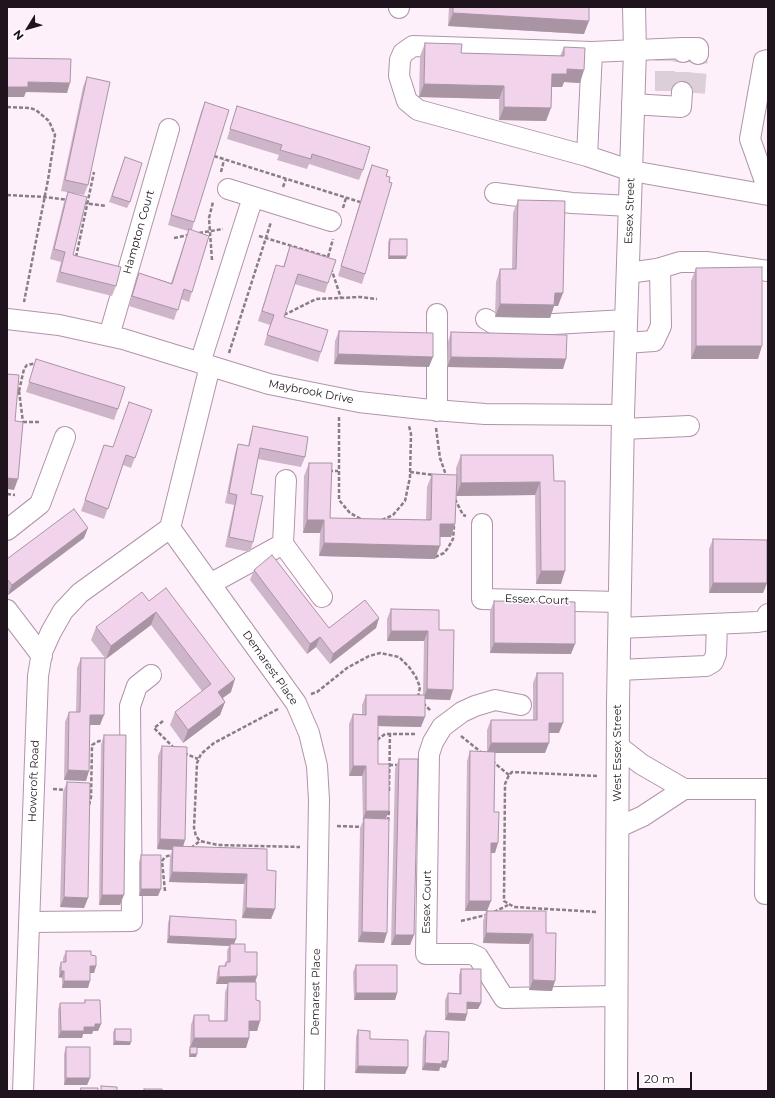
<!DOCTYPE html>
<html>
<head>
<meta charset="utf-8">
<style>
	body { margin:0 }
	#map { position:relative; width:775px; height:1098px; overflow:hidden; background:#fdf0fa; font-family:Montserrat,sans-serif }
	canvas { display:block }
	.frame { position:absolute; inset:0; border:8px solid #1f141d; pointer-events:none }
	.north { position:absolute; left:8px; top:8px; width:40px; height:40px; -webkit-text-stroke:3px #fff; paint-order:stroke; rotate:233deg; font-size:11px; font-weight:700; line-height:16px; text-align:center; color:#1f141d }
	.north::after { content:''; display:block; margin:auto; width:14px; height:18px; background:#1f141d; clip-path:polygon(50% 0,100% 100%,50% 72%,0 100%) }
	.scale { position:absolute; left:637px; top:1072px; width:55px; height:18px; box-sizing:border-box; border:2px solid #1f141d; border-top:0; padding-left:5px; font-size:12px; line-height:14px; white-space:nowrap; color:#1f141d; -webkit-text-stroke:3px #fff; paint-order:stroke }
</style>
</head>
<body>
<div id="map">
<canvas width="775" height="1098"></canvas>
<div class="frame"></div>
<div class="north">N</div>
<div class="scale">20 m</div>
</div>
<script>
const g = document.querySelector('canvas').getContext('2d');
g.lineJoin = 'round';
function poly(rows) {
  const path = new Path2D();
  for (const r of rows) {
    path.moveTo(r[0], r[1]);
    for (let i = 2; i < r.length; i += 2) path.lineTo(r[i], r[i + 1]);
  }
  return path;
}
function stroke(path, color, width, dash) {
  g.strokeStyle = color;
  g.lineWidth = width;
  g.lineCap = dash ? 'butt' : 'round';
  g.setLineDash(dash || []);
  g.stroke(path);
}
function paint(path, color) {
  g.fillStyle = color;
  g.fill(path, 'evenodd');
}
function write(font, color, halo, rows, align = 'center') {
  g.font = font + ' Montserrat,sans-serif';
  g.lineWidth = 3;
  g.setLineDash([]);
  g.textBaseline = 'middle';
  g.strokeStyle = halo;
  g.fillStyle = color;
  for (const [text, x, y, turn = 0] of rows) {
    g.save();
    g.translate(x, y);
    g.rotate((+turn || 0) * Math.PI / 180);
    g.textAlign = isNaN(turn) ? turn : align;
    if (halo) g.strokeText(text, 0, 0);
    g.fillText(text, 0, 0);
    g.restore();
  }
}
const minorTunnel = poly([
	[665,91,665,53],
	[682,92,683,52],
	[695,93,698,54]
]);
const path = poly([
	[7,107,30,108,36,110,49,121,55,135,48,180,24,302],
	[214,156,360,202],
	[221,172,224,160],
	[283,187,286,179],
	[7,195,44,197,68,200],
	[83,203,106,206],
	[343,208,346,198],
	[199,233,223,229],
	[259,236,328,257],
	[174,238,188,235],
	[76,257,94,172],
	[328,257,333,239],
	[212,260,209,218,213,202],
	[331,268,341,298],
	[284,315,316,299,360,297,377,299],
	[229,353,271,222],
	[19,391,24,369,27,365,37,363],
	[19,391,23,422],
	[339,417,339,500,350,513,361,519],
	[23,422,40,422],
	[436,428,440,458,447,478],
	[329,471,338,471],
	[410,472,434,475],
	[7,494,15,495],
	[455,499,463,515,466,516],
	[382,520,393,515,405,501,410,477,411,434,409,426],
	[435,557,444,553,448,548,453,539,454,526],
	[311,694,317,692,347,668,369,656,380,653,399,657,409,667,416,677,420,687,418,697],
	[423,703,431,711],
	[278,709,214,743,201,754,197,763,194,828,196,836,200,841,218,845,300,847],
	[163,721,154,728,174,748],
	[461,736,482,753],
	[377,740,385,734,415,734],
	[184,753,198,759],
	[492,761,509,775],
	[389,765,399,765],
	[597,776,512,772,509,775,505,784,504,901,514,907,598,912],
	[53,789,66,790],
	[389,791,390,733],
	[89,805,91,797,92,745,99,741,105,741],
	[388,821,389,810],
	[337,826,364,827],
	[191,848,200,841],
	[165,891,162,861,165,857,173,854],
	[494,912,508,905],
	[461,921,486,915]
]);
const minor = poly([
	[399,8,399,7],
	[683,48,698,48,698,54],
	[683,52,683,48,592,52,413,46,403,53,400,60,399,76,407,101,418,110,587,156,632,171,768,195],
	[768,60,764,61,750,139,768,190],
	[632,104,681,107,682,92],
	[587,156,592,52],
	[228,189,331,221],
	[495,193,572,203,630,206],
	[628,273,657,269,680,262,706,262,768,271],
	[7,319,59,325,123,339,269,384,359,402,422,409,485,414,623,415],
	[486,319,499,327,626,320],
	[109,336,169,129],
	[625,343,654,341,661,326,660,268],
	[200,363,253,197],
	[210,366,170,528,296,703,309,733,317,766,319,800,314,1091],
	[437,411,437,314],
	[623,429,689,426],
	[286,480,283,544,322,597],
	[482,524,482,599,620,602],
	[7,530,40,504,65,437],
	[210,584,283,544],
	[7,610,42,656],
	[619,628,758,622,764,621,768,614],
	[619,670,706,666,713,662,716,654,717,624],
	[521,705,495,700,475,706,462,712,442,727,433,742,429,754,426,954,471,954,478,957,504,998,616,996],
	[618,746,641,764,684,789],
	[617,828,643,816,684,789,768,789],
	[765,894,766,789],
	[30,922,132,921,130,706,137,686,151,675],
	[23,1091,38,676,42,652,51,632,63,611,80,593,170,528]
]);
const major = poly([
	[616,1091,618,703,623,415,635,50,634,7]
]);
const wall = poly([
	[449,7,589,7,584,34,448,26],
	[425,43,461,53,560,56,564,47,580,83,564,82,562,87,552,87,546,121,499,120,499,99,419,97,420,56],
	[87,77,88,185,84,195,61,191,83,87],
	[205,102,194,222,192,230,192,292,189,302,181,299,174,320,129,306,139,273,171,283,188,231,168,225,201,112],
	[237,106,363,170,359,180,309,164,307,169,277,160,279,155,227,139],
	[125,157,130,202,127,208,109,202],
	[372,165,386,176,365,274,362,284,338,276,368,175],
	[68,192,73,255,116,286,112,296,56,282,61,262,50,259,64,202],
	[518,200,558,306,554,306,550,318,495,317,496,282,500,269,512,269,513,213],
	[390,239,406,259,388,259,388,242],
	[290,246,328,283,325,293,294,284,284,317,321,352,318,362,264,345,270,325,258,321,276,265,283,267],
	[696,268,758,359,691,359,691,281],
	[339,331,429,367,334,364,335,341],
	[451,332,566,359,563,369,447,367,448,342],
	[36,359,118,409,114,420,26,392],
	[152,410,131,468,123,465,104,519,81,511,104,445,113,447],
	[253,426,305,457,301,467,258,459,251,494,253,542,250,552,225,547,234,505,225,503,235,454,238,444,248,446,250,436],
	[461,455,554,481,561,584,536,584,535,495,456,496,456,484,455,524,451,537,440,537,435,559,319,556,320,533,303,533,304,476,309,463,330,518,426,520,427,487,432,474,456,475,456,468],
	[84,538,8,595,7,594,7,559],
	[713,539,767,583,763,593,709,593,709,549],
	[254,570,329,628,379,618,376,628,330,664,316,647,307,654,250,580],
	[149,601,231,692,223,698,225,702,220,715,183,743,170,725,175,712,202,691,151,625,106,659,105,658,100,725,90,725,86,781,64,780,65,722,69,712,76,712,77,668,81,658,105,658,91,640,96,627],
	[494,601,571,654,490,653,490,611],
	[391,609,439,630,450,700,425,699,421,727,378,726,378,764,386,819,384,943,358,942,360,828,363,821,362,776,349,776,349,724,353,714,362,714,362,705,366,695,423,695,424,641,387,641,387,619],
	[537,673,559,733,549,733,545,753,495,753,494,812,495,853,491,853,487,911,546,933,552,991,529,990,529,944,483,943,483,921,486,911,465,911,467,761,470,751,487,752,487,730,491,720,533,720,533,683],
	[104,735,120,905,99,905,101,745],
	[162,746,185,840,183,846,267,870,275,909,271,919,242,918,244,884,169,882,170,856,172,850,157,849,158,756],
	[399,759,414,935,410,945,391,945,395,769],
	[67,782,88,898,84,908,60,907,63,792],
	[141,855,158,896,139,896,139,862],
	[170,916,236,939,234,944,245,952,257,976,255,982,256,1000,260,1021,257,1031,249,1031,249,1038,246,1048,197,1048,196,1057,189,1057,189,1050,190,1047,191,1025,194,1015,209,1021,224,1021,225,992,228,984,216,984,217,973,219,966,224,966,226,962,227,962,227,951,229,946,167,943,168,923],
	[66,951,91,955,96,966,94,973,90,973,88,988,62,988,62,978,59,977,59,968,61,962,63,962,63,958],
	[356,965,397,993,395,1000,354,1000,353,972],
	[461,969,481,1003,478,1009,467,1009,467,1014,465,1021,445,1020,445,1000,448,993,459,994,459,975],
	[85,1000,101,1024,98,1031,93,1031,92,1034,83,1034,82,1038,58,1038,58,1010,60,1003,84,1003],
	[115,1029,130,1045,113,1045,113,1032],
	[358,1030,408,1067,405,1074,355,1073,356,1037],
	[426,1031,446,1068,440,1067,439,1071,422,1070,423,1038],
	[66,1047,90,1078,87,1085,64,1085,64,1054]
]);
const shadedWall = poly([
	[453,13,589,21,584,34,448,26],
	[567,69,584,70,580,83,564,82,562,87,547,87,552,74],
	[28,82,70,83,67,93,26,92,24,97,7,97,7,87],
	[424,84,504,86,499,99,419,97],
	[504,107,551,108,546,121,499,120],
	[389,256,407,256,406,259,388,259],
	[555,293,563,293,558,306,554,306,550,318,495,317,500,304],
	[696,346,762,346,758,359,691,359],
	[338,354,433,357,429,367,334,364],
	[451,357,566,359,563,369,447,367],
	[7,478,18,479,14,490,7,489],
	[540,482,535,495,456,496,461,483],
	[307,520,324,520,320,533,303,533],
	[440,524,455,524,451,537,436,537],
	[88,528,84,538,8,595,12,585],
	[324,543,440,546,435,559,319,556],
	[541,571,565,571,561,584,536,584],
	[713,583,767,583,763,593,709,593],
	[156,612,151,625,106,659,111,646],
	[379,618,376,628,330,664,333,654],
	[391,631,428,631,424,641,387,641],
	[320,637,316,647,307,654,310,644],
	[494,643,575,644,571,654,490,653],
	[235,679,231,692,213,705,218,692],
	[427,689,453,690,450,700,423,699],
	[225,702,220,715,183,743,188,730],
	[90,715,104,715,100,725,87,725],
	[378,716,425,717,421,727,375,726],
	[549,723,563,723,559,733,546,733],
	[491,743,549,743,545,753,487,753],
	[353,766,366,766,362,776,349,776],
	[68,770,89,771,86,781,64,780],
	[366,811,389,811,385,821,364,818,362,821],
	[160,839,185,840,182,850,173,846,172,850,157,849],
	[491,843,498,843,495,853,488,853],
	[172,872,247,874,244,884,169,882],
	[141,889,161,889,158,896,139,896],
	[102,895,124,895,120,905,99,905],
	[64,897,88,898,84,908,60,907],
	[469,901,491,901,487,911,465,911],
	[246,908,275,909,271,919,242,918],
	[362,932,387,933,384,943,358,942],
	[486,933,533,934,529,944,483,943],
	[395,935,414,935,410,945,391,945],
	[169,936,236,939,233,946,230,944,229,946,167,943],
	[90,966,96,966,94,973,88,973],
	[61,971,64,971,62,978,59,977],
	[257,976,255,983,228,982,228,984,216,984,219,977],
	[533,980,555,981,552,991,529,990],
	[64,981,90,981,88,988,62,988],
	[356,993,397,993,395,1000,354,1000],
	[467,1002,481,1003,478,1009,465,1009],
	[448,1013,467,1014,465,1021,445,1020],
	[249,1021,260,1021,257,1031,246,1031],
	[95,1024,101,1024,98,1031,93,1031,92,1034,83,1034,82,1038,58,1038,61,1031],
	[194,1038,249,1038,246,1048,190,1048],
	[115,1041,131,1042,130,1045,113,1045],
	[190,1054,197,1054,196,1057,189,1057],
	[442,1061,448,1061,446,1068,440,1067,439,1071,422,1070,425,1063],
	[358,1066,408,1067,405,1074,355,1073],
	[66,1078,90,1078,87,1085,64,1085]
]);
const building = poly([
	[453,7,589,7,589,21,453,13,453,7],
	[425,43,462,44,461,53,564,56,564,47,585,48,584,70,567,69,567,74,552,74,551,108,504,107,504,86,424,84,425,43],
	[7,58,71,59,70,83,28,82,28,87,7,87,7,58],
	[87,77,110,82,88,185,65,180,87,77],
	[205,102,229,110,194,222,171,215,205,102],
	[237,106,370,147,363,170,312,154,311,159,280,150,282,145,230,129,237,106],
	[125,157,142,163,130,202,112,196,125,157],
	[372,165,388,170,386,176,390,177,389,182,392,183,365,274,341,266,372,165],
	[68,192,87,197,73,255,121,267,116,286,60,272,65,252,54,249,68,192],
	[518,200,565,201,563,293,555,293,554,305,500,304,500,269,516,269,518,200],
	[189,229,209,236,192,292,184,289,178,310,132,296,139,273,172,284,189,229],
	[390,239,407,239,407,256,389,256,390,239],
	[290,246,336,260,328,283,298,274,284,317,328,330,321,352,267,335,274,315,262,311,276,265,284,267,290,246],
	[762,267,762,346,696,346,696,268,762,267],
	[339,331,433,333,433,357,338,354,339,331],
	[451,332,567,335,566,359,451,357,451,332],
	[36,359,125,387,118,409,29,382,36,359],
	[7,374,19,375,15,421,23,422,18,479,7,478,7,374],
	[129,402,152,410,135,458,126,455,108,509,85,500,104,445,113,447,129,402],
	[253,426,308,437,305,457,260,448,251,494,263,496,253,542,229,537,237,495,229,493,238,444,249,446,253,426],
	[461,455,553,455,554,481,565,481,565,571,541,571,540,482,461,483,461,455],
	[309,463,332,463,330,518,431,520,432,474,457,475,455,524,440,524,440,546,324,543,324,520,307,520,309,463],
	[74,509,88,528,12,585,7,579,7,559,74,509],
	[713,539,767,540,767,583,713,583,713,539],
	[272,555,329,628,365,600,379,618,333,654,320,637,310,644,254,570,272,555],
	[166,588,235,679,218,692,225,702,188,730,175,712,211,684,156,612,111,646,96,627,142,592,149,601,166,588],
	[494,601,575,602,575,644,494,643,494,601],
	[391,609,439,610,439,630,454,630,453,690,427,689,428,631,391,631,391,609],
	[81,658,105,658,104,715,90,715,89,771,68,770,69,712,80,712,81,658],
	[537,673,563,673,563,723,549,723,549,743,491,743,491,720,537,720,537,673],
	[366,695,425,695,425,717,378,716,378,764,389,764,389,811,366,811,366,766,353,766,353,714,366,715,366,695],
	[104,735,126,735,124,895,102,895,104,735],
	[162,746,187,747,185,840,160,839,162,746],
	[470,751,495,752,494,812,499,812,498,843,491,843,491,901,469,901,470,751],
	[399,759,418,759,414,935,395,935,399,759],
	[67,782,90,783,88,898,64,897,67,782],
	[364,818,389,819,387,933,362,932,364,818],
	[173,846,267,849,267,870,276,871,275,909,246,908,247,874,172,872,173,846],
	[141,855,161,855,161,889,141,889,141,855],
	[487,911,546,911,546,933,556,933,555,981,533,980,533,934,486,933,487,911],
	[170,916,236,920,236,939,169,936,170,916],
	[230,944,245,944,245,952,257,952,257,976,219,977,219,966,226,966,226,962,230,962,230,944],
	[66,951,91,951,91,955,96,956,96,966,90,966,90,981,64,981,64,971,61,971,61,962,66,962,66,951],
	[356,965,397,965,397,993,356,993,356,965],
	[461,969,481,969,481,1003,467,1002,467,1014,448,1013,448,993,461,994,461,969],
	[228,982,256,982,256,1000,260,1001,260,1021,249,1021,249,1038,194,1038,194,1015,209,1015,209,1021,227,1021,228,982],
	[85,1000,100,1000,101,1024,95,1024,95,1027,84,1027,84,1031,61,1031,60,1003,85,1003,85,1000],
	[115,1029,131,1029,131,1042,115,1041,115,1029],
	[358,1030,370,1031,370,1039,408,1040,408,1067,358,1066,358,1030],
	[426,1031,449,1032,448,1061,442,1061,442,1064,425,1063,426,1031],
	[66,1047,90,1047,90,1078,66,1078,66,1047],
	[190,1047,197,1047,197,1054,190,1054,190,1047],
	[101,1086,117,1087,117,1091,101,1091,101,1086],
	[81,1088,98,1088,98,1091,80,1091,81,1088],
	[144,1089,162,1089,162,1091,144,1091,144,1089]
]);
const streetNames = [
	["Essex Street",630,211,-88],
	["Hampton Court",139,232,-74],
	["Maybrook Drive",311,392,11],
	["Essex Court",537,600,2],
	["Demarest Place",270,668,55],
	["West Essex Street",618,753,-90],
	["Howcroft Road",34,781,-88],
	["Essex Court",427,902,-89],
	["Demarest Place",316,992,-89]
];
stroke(minorTunnel, '#dccfd9', 20, [20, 10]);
stroke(minor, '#b194ab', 22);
stroke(major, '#b194ab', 24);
stroke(path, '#897d86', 2.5, [4, 2]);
stroke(minor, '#fff', 20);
stroke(major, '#fff', 22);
paint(wall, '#cfb5ca');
paint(shadedWall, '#a994a4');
paint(building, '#f1d3eb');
stroke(building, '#a994a4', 1);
write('11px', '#1f141d', '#fff', streetNames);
</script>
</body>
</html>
